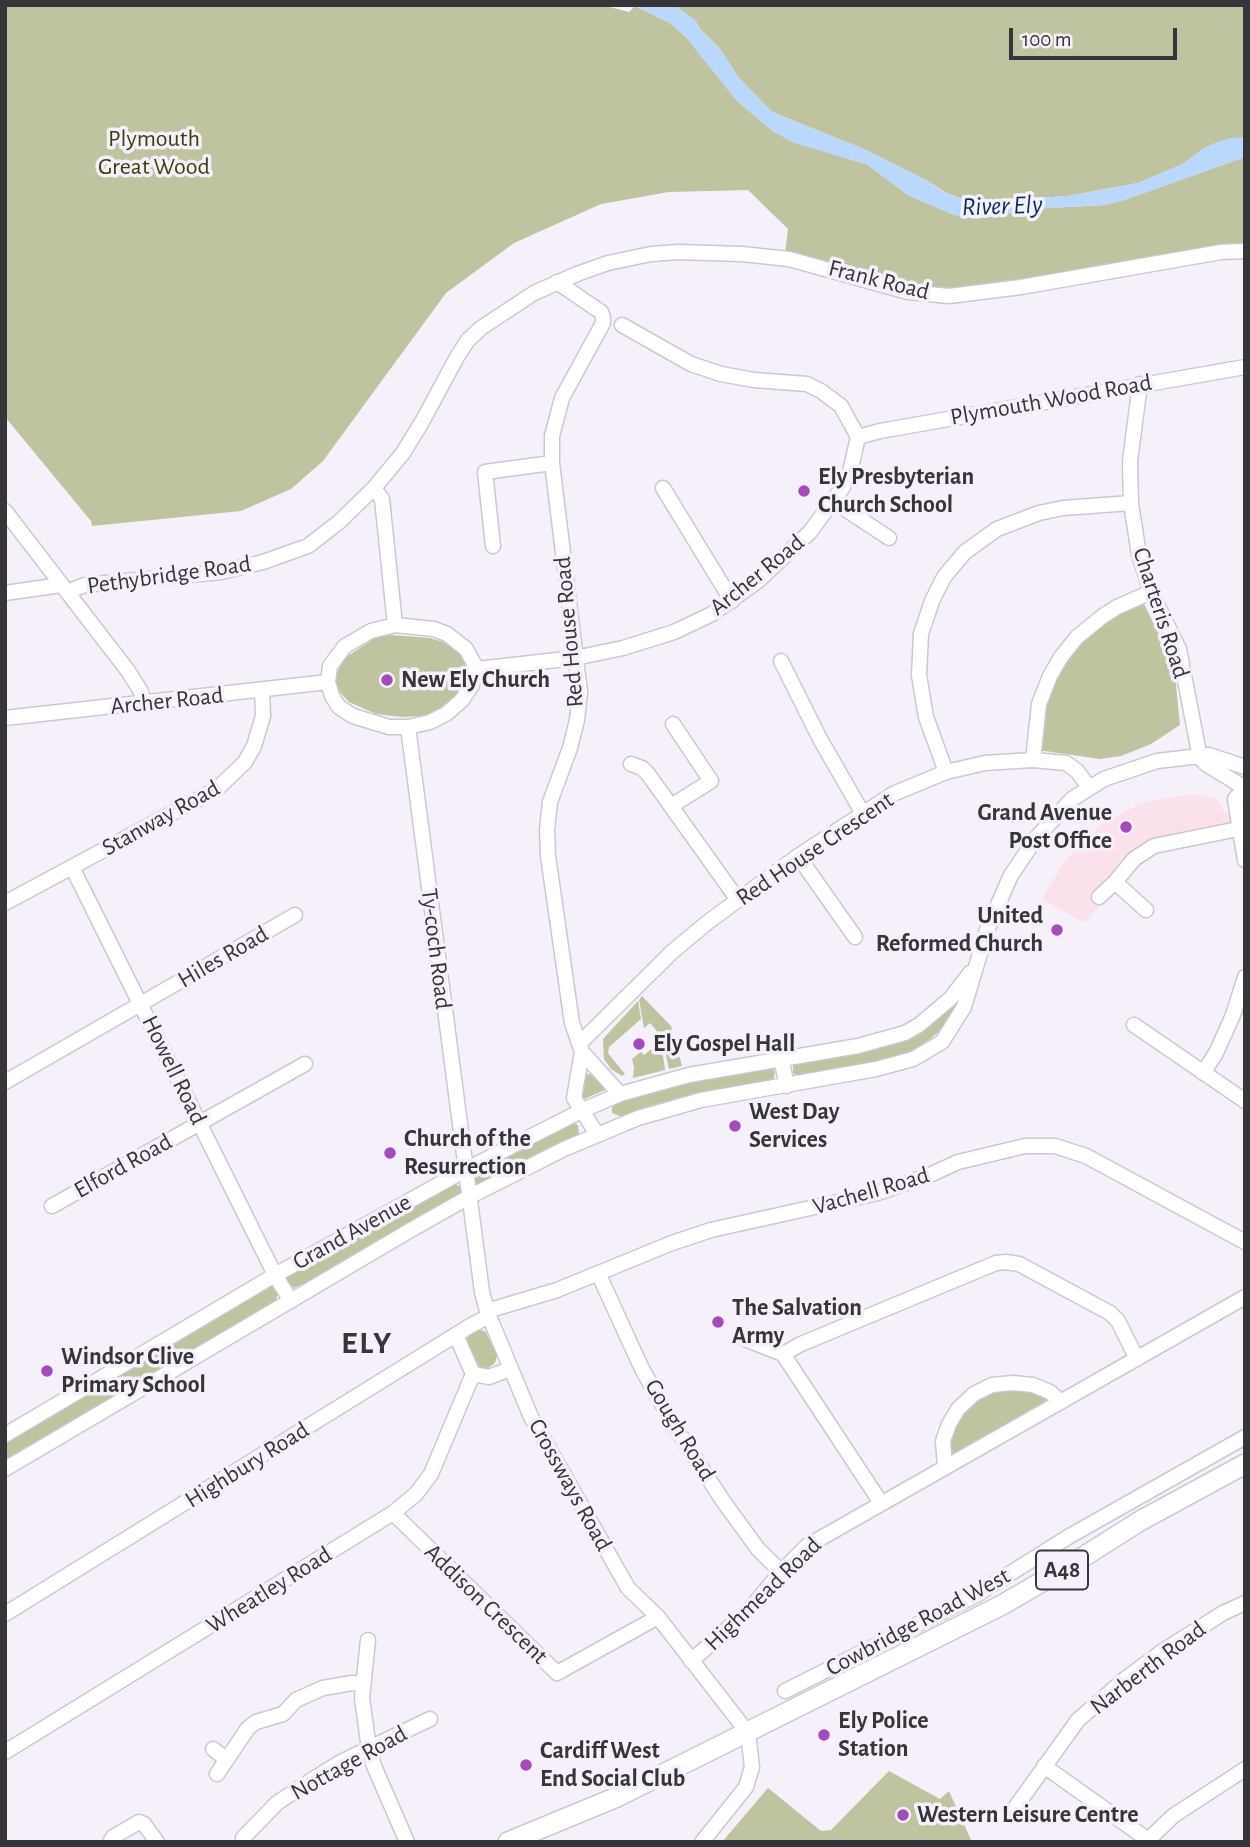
<!DOCTYPE html>
<html>
<head>
<meta charset="utf-8">
<style>
	body { margin:0 }
	#map { position:relative; width:1250px; height:1847px; overflow:hidden; background:#f6f0fa; font-family:"Alegreya Sans",sans-serif }
	canvas { display:block }
	.frame { position:absolute; inset:0; border:7px solid #373539; pointer-events:none }
	.scale { position:absolute; left:1009px; top:28px; width:168px; height:32px; box-sizing:border-box; border:4px solid #373539; border-top:0; padding-left:9px; font-size:21px; line-height:24px; white-space:nowrap; color:#373539; -webkit-text-stroke:5px #f6f0fa; paint-order:stroke }
</style>
</head>
<body>
<div id="map">
<canvas width="1250" height="1847"></canvas>
<div class="frame"></div>
<div class="scale">100 m</div>
</div>
<script>
const g = document.querySelector('canvas').getContext('2d');
g.lineJoin = 'round';
function paint(path, color) {
  g.fillStyle = color;
  g.fill(path, 'evenodd');
}
function poly(rows) {
  const path = new Path2D();
  for (const r of rows) {
    path.moveTo(r[0], r[1]);
    for (let i = 2; i < r.length; i += 2) path.lineTo(r[i], r[i + 1]);
  }
  return path;
}
function stroke(path, color, width, dash) {
  g.strokeStyle = color;
  g.lineWidth = width;
  g.lineCap = dash ? 'butt' : 'round';
  g.setLineDash(dash || []);
  g.stroke(path);
}
function write(font, color, halo, rows, align = 'center') {
  g.font = font + ' "Alegreya Sans",sans-serif';
  g.lineWidth = 7;
  g.setLineDash([]);
  g.textBaseline = 'middle';
  g.strokeStyle = halo;
  g.fillStyle = color;
  for (const [text, x, y, turn = 0] of rows) {
    g.save();
    g.translate(x, y);
    g.rotate((+turn || 0) * Math.PI / 180);
    g.textAlign = isNaN(turn) ? turn : align;
    if (halo) g.strokeText(text, 0, 0);
    g.fillText(text, 0, 0);
    g.restore();
  }
}
const commercial = poly([
	[1185,795,1202,795,1216,799,1225,813,1229,813,1231,824,1132,854,1092,896,1100,905,1085,923,1042,899,1065,861,1101,825,1137,805,1154,800]
]);
const green = poly([
	[5,5,602,5,629,12,635,6,670,23,686,37,737,101,774,132,868,165,908,195,954,215,991,217,1029,209,1105,205,1127,199,1245,157,1245,251,949,296,809,263,808,256,785,253,788,229,748,190,669,192,601,204,514,243,446,293,323,461,291,489,241,511,92,526,91,521,5,417],
	[674,5,1245,5,1245,137,1218,142,1203,149,1183,164,1138,183,1068,196,1023,199,992,204,966,200,946,193,928,181,866,150,772,112,739,78,720,49,701,30,695,20],
	[1142,600,1170,656,1175,675,1180,725,1151,744,1121,756,1100,759,1038,750,1041,718,1062,664,1093,629],
	[391,635,430,638,450,644,460,652,467,665,466,679,460,693,440,708,424,716,402,717,376,714,349,702,338,690,335,678,343,659,375,638],
	[642,996,671,1026,682,1066,669,1069,666,1055,657,1042,661,1036,650,1023,644,1028,639,1000],
	[960,996,943,1028,918,1049,894,1060,800,1077,793,1073,793,1064,871,1048],
	[638,1001,641,1019,609,1047,608,1053,625,1074,622,1076,611,1069,604,1059,603,1039],
	[655,1046,663,1056,665,1070,633,1078,634,1068,632,1059,641,1052,644,1055],
	[773,1068,775,1073,773,1081,622,1117,612,1113,612,1107,617,1102,666,1086],
	[587,1074,593,1075,607,1089,580,1101,585,1076],
	[571,1122,578,1125,579,1134,576,1137,479,1185,472,1182,473,1172],
	[454,1183,461,1187,462,1191,458,1198,303,1284,294,1288,286,1281,287,1274],
	[270,1284,278,1293,276,1300,5,1461,5,1440],
	[478,1329,486,1332,497,1356,495,1363,487,1369,477,1366,468,1345,467,1337],
	[1002,1388,1038,1391,1049,1400,951,1457,949,1437,968,1404],
	[889,1771,940,1799,949,1791,972,1842,722,1842,768,1788,821,1831,831,1830]
]);
const water = poly([
	[633,5,674,5,695,20,701,30,720,49,739,78,772,112,866,150,928,181,945,193,966,200,992,204,1023,199,1068,196,1138,183,1183,164,1203,149,1218,142,1231,138,1245,137,1245,157,1127,199,1105,205,1028,209,977,219,954,215,908,195,868,165,794,143,774,132,737,101,686,37,670,23]
]);
const minor = poly([
	[557,282,601,312,603,317,603,323,562,398,552,436,552,463,580,692,577,720,570,748,550,802,547,830,548,856,572,1023,582,1052,620,1094],
	[622,325,691,364,721,374,754,380,807,384,821,391,841,406,858,437],
	[1140,384,1130,461,1131,503,1139,555,1151,592,1179,649,1200,758],
	[858,437,880,431,1245,367],
	[374,488,382,499,395,625],
	[663,488,732,601],
	[833,501,889,538],
	[5,511,128,671,140,690,145,703],
	[493,546,485,472,552,463],
	[67,592,85,585,221,572,263,562,308,546,339,522,374,488,403,453,422,422,457,357,468,340,481,328,534,293,577,274,608,263,651,254,678,252,742,254,789,259,908,292,949,296,1021,287,1221,252,1245,251],
	[5,593,61,585],
	[395,625,434,629,447,634,466,649,477,669,472,685,462,700,446,714,430,722,408,727,389,727,353,716,339,707,332,696,328,682,330,666,345,646,371,631,395,625],
	[781,661,820,739,862,812],
	[477,669,575,658,623,648,674,632,712,614,759,580,810,532,843,487,850,472,858,437],
	[5,718,328,682],
	[408,727,482,1292,487,1311,531,1417,628,1588,658,1617,748,1733,752,1767,746,1787,702,1842],
	[1200,758,1206,764,1245,788],
	[1033,760,1039,704,1050,676,1061,657,1077,637,1103,616,1117,607,1151,592],
	[631,764,642,768,648,774,738,900],
	[946,772,926,717,919,675,921,634,932,601,944,577,965,552,997,529,1039,513,1063,508,1131,503],
	[1245,788,1235,799,1245,860],
	[671,806,711,781,673,724],
	[798,856,855,937],
	[72,867,275,1275,291,1301],
	[1099,897,1115,882],
	[5,903,217,789,245,762,254,746,263,716,262,690],
	[1146,910,1115,882,1134,859,1154,846,1238,829],
	[1134,1025,1245,1101],
	[579,1044,672,952,708,922,798,856,893,794,946,772,985,763,1033,760,1066,763,1077,771,1089,787],
	[582,1052,574,1098,597,1134],
	[781,1058,787,1086],
	[1203,1073,1216,1053,1233,1015,1245,977],
	[5,1082,295,915],
	[52,1206,305,1064],
	[599,1275,642,1369,677,1430,723,1501,758,1549,781,1572],
	[487,1311,557,1290,672,1243,711,1230,878,1193,932,1174,958,1162,1025,1146,1055,1146,1086,1156,1245,1242],
	[456,1335,473,1374,489,1377,510,1369],
	[745,1339,783,1354,881,1503],
	[783,1354,801,1344,996,1263,1006,1262,1019,1264,1110,1313,1118,1321,1137,1359],
	[5,1435,275,1275,465,1170,581,1111,620,1094,689,1075,858,1046,905,1033,919,1025,951,998,970,973],
	[945,1467,943,1441,949,1424,958,1409,974,1394,992,1385,1013,1383,1033,1385,1050,1392,1061,1402],
	[5,1469,409,1231,469,1197,564,1149,638,1118,701,1100,876,1069,913,1059,942,1042,964,1007,987,930,1011,875,1037,837,1072,799,1104,779,1157,761,1209,755,1245,767],
	[393,1513,557,1673,658,1617],
	[5,1614,470,1326,489,1316],
	[368,1640,362,1698,369,1749,374,1766,407,1842],
	[691,1661,749,1610,781,1572,807,1546,1245,1297],
	[785,1691,976,1595,1068,1537,1245,1437],
	[213,1749,226,1759],
	[5,1752,393,1513,416,1494,431,1474,473,1374],
	[1044,1766,1151,1842],
	[217,1774,248,1728,256,1722,283,1714,296,1700,323,1688,352,1683,363,1684],
	[1012,1812,1078,1720,1125,1679,1160,1653,1223,1613,1245,1603],
	[1148,1840,1173,1816,1245,1769],
	[110,1842,113,1837,139,1822,144,1824,157,1842],
	[243,1842,243,1838,277,1803,310,1781,341,1762,430,1719]
]);
const highway = poly([
	[508,1842,617,1797,1002,1605,1069,1566,1140,1521,1245,1464]
]);
const markers = [
	[804,491,7,"#a34bb8"],
	[387,680,7,"#a34bb8"],
	[1126,827,7,"#a34bb8"],
	[1057,930,7,"#a34bb8"],
	[639,1044,7,"#a34bb8"],
	[735,1126,7,"#a34bb8"],
	[390,1153,7,"#a34bb8"],
	[718,1322,7,"#a34bb8"],
	[47,1371,7,"#a34bb8"],
	[824,1735,7,"#a34bb8"],
	[526,1765,7,"#a34bb8"],
	[903,1815,7,"#a34bb8"]
];
const shields = [
	[1062,1570,52]
];
const shieldNames = [
	["A48",1062,1570]
];
const parkNames = [
	["Plymouth",154,139],
	["Great Wood",154,167]
];
const streetNames = [
	["Frank Road",879,280,14],
	["Plymouth Wood Road",1051,400,-10],
	["Pethybridge Road",169,575,-8],
	["Archer Road",757,575,-39],
	["Charteris Road",1161,613,72],
	["Red House Road",569,632,-95],
	["Archer Road",167,701,-6],
	["Stanway Road",161,818,-29],
	["Red House Crescent",815,849,-34],
	["Ty-coch Road",436,949,83],
	["Hiles Road",223,957,-30],
	["Howell Road",174,1070,64],
	["Elford Road",123,1166,-29],
	["Vachell Road",871,1191,-16],
	["Grand Avenue",352,1232,-29],
	["Gough Road",680,1430,59],
	["Highbury Road",247,1465,-32],
	["Crossways Road",570,1485,61],
	["Wheatley Road",269,1590,-32],
	["Highmead Road",763,1594,-44],
	["Addison Crescent",486,1604,44],
	["Cowbridge Road West",918,1622,-28],
	["Narberth Road",1148,1668,-37],
	["Nottage Road",349,1763,-29]
];
const poiNames = [
	["Ely Presbyterian",818,477],
	["Church School",818,505],
	["New Ely Church",401,680],
	["Grand Avenue",1112,813,"right"],
	["Post Office",1112,841,"right"],
	["United",1043,916,"right"],
	["Reformed Church",1043,944,"right"],
	["Ely Gospel Hall",653,1044],
	["West Day",749,1112],
	["Services",749,1140],
	["Church of the",404,1139],
	["Resurrection",404,1167],
	["The Salvation",732,1308],
	["Army",732,1336],
	["Windsor Clive",61,1357],
	["Primary School",61,1385],
	["Ely Police",838,1721],
	["Station",838,1749],
	["Cardiff West",540,1751],
	["End Social Club",540,1779],
	["Western Leisure Centre",917,1815]
];
const waterNames = [
	["River Ely",1002,206,-2]
];
const districtNames = [
	["ELY",367,1343]
];
paint(commercial, '#fae1eb');
paint(green, '#c0c39f');
paint(water, '#bad8fb');
stroke(minor, '#ccc7d1', 17);
stroke(highway, '#ccc7d1', 22);
stroke(minor, '#fff', 14);
stroke(highway, '#fff', 19);
for (const [x, y, r, color] of markers) {
  const dot = new Path2D();
  dot.arc(x, y, r, 0, 2 * Math.PI);
  g.fillStyle = color;
  g.fill(dot);
  stroke(dot, '#f6f0fa', 2.5);
}
for (const [x, y, w] of shields) {
  const box = new Path2D();
  box.roundRect(x - w / 2, y - 19.5, w, 39, 5);
  g.fillStyle = '#f6f0fa';
  g.fill(box);
  stroke(box, '#373539', 2);
}
write('bold 23px', '#373539', null, shieldNames);
write('24px', '#3c3e0a', '#f6f0fa', parkNames);
write('24px', '#373539', '#f6f0fa', streetNames);
write('bold 24px', '#373539', '#f6f0fa', poiNames, 'left');
write('italic 26px', '#03305a', '#f6f0fa', waterNames);
g.letterSpacing = '2px';
write('bold 32px', '#373539', '#f6f0fa', districtNames);
g.letterSpacing = '0px';
</script>
</body>
</html>
